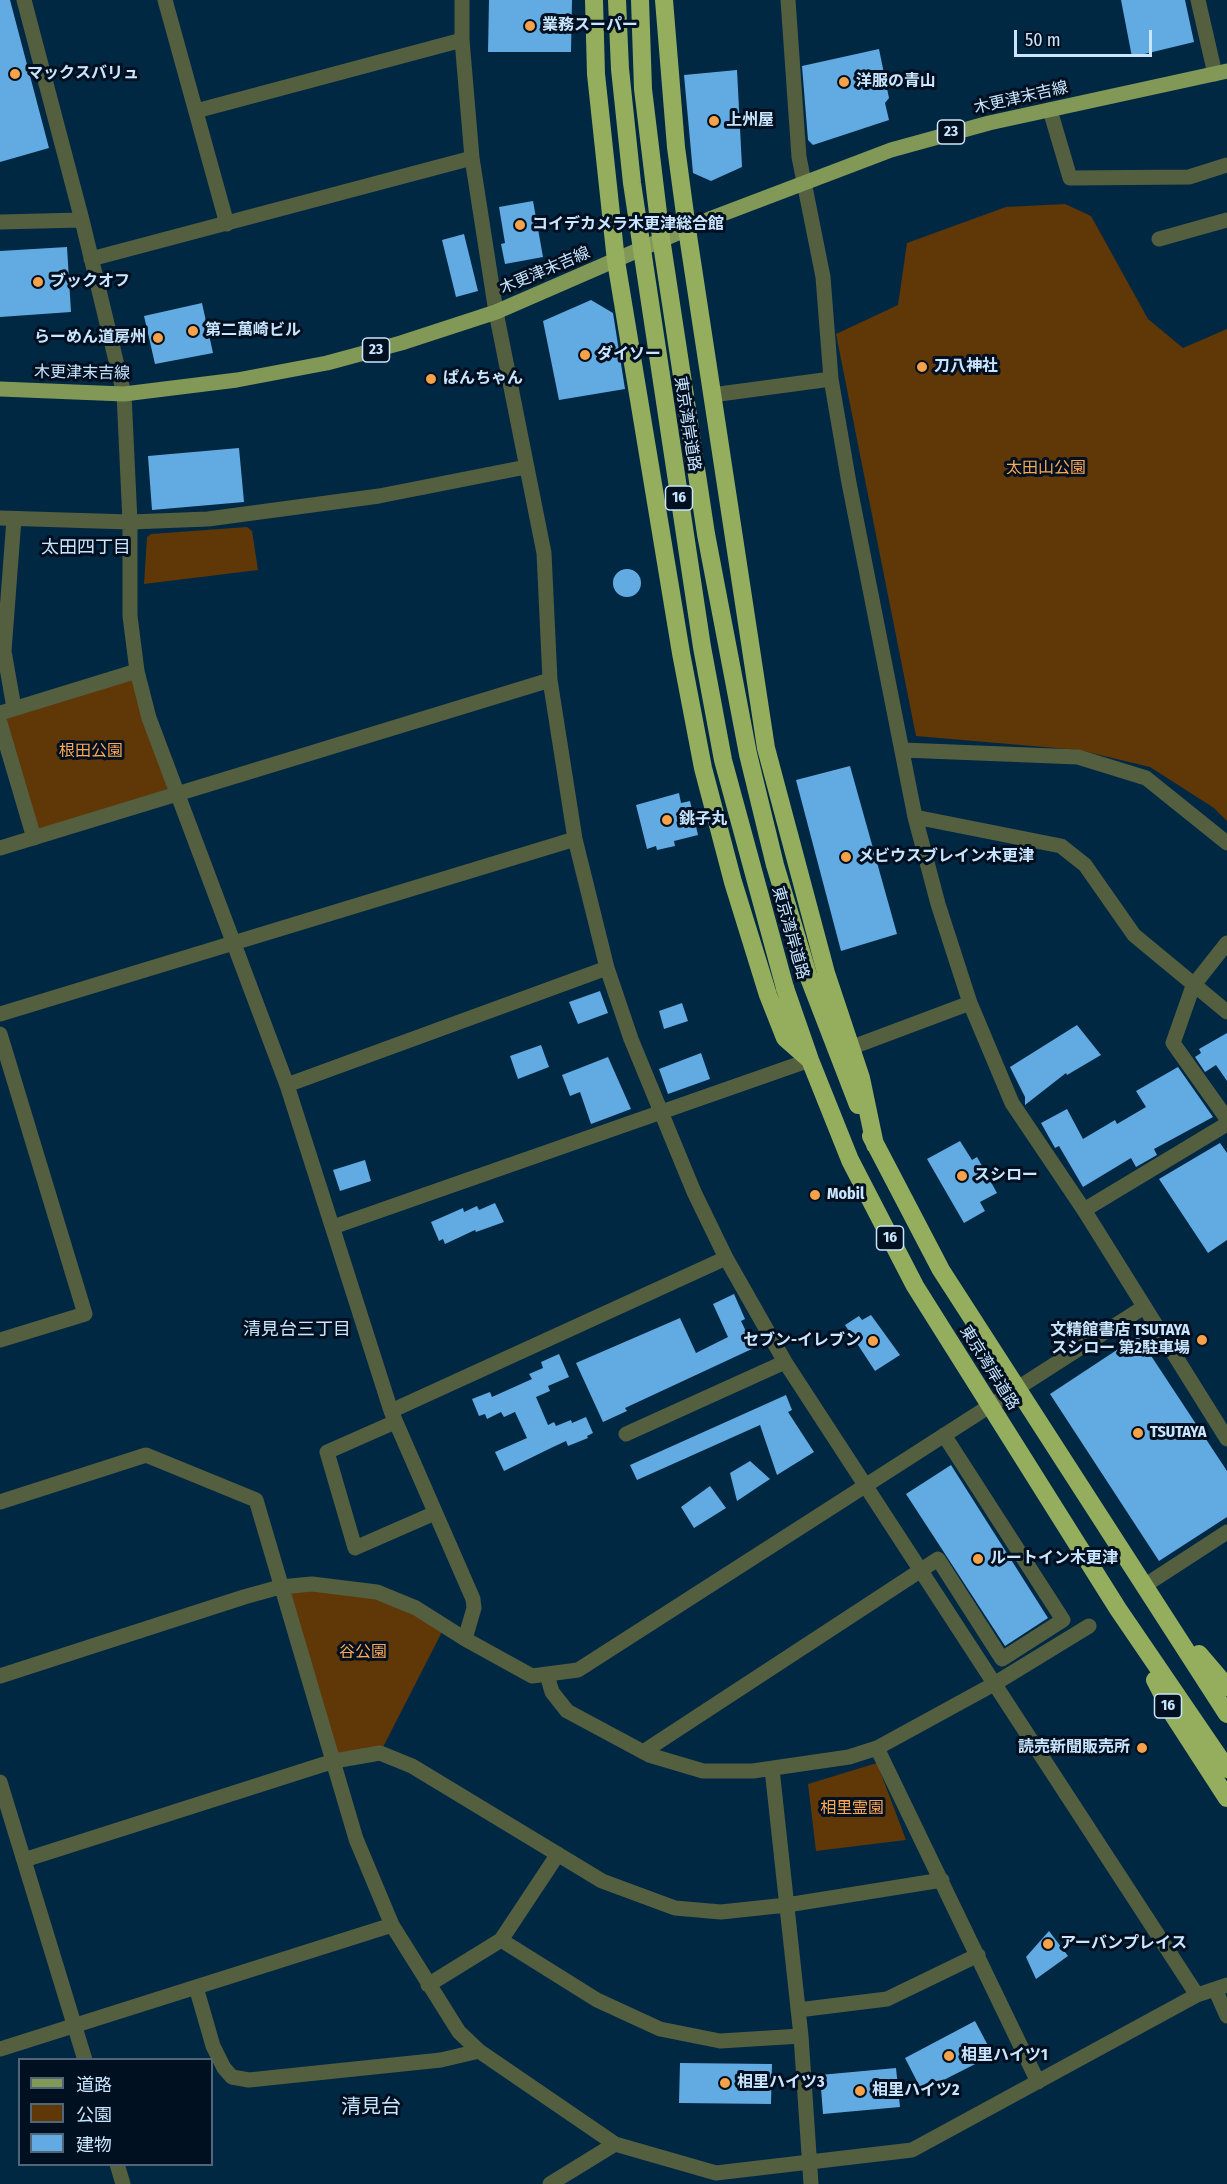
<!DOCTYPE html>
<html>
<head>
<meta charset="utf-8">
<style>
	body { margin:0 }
	#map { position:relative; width:1227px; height:2184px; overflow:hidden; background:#002843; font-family:"Fira Sans Condensed","Noto Sans JP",sans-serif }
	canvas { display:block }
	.legend { position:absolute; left:18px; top:2058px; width:195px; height:108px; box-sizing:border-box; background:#001020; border:2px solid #516679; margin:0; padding:8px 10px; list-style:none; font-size:18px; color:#cae6fe }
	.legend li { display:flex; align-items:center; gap:12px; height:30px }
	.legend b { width:30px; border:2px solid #516679 }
	.scale { position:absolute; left:1014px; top:30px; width:138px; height:27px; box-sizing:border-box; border:3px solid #cae6fe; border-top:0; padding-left:8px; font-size:18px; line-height:21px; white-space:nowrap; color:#cae6fe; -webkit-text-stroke:4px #001020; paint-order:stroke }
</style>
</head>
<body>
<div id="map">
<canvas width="1227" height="2184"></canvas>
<ul class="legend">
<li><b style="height:8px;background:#829856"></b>道路</li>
<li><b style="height:16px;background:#603706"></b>公園</li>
<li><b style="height:16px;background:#62aae2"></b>建物</li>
</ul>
<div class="scale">50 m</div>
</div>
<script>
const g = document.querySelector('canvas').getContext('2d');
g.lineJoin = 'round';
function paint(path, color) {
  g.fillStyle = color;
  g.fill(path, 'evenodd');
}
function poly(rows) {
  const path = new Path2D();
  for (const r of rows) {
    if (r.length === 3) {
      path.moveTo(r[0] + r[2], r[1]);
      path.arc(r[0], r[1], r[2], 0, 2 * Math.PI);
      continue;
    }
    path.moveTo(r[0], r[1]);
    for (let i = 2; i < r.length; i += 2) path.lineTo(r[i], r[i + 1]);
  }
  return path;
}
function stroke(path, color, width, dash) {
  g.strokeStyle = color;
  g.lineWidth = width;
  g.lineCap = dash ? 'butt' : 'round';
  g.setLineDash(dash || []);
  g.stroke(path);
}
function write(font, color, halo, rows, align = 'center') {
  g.font = font + ' "Fira Sans Condensed","Noto Sans JP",sans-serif';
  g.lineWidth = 6;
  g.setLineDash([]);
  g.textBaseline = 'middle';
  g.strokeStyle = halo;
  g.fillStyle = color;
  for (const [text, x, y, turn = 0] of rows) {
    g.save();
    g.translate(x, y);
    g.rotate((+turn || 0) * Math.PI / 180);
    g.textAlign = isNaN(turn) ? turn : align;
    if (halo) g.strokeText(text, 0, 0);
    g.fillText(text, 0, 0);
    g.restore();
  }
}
const green = poly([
	[1065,204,1091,216,1148,319,1183,348,1227,329,1227,821,1214,808,1150,767,1079,750,916,736,836,334,898,305,907,243,1006,207],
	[247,527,252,531,258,570,144,584,147,537,151,534],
	[133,676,173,792,38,831,2,716],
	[346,1586,445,1626,380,1753,334,1761,280,1587],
	[877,1763,906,1840,816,1851,808,1784]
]);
const building = poly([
	[0,0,10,0,49,148,0,162],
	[489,0,572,0,571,52,488,52],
	[1121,0,1185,0,1194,42,1132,57],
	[879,49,889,98,885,103,889,120,813,145,808,140,802,66],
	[737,70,742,167,711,181,693,173,684,75],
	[533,201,543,257,505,264,501,244,505,243,499,207],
	[464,234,478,291,456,297,442,240],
	[67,247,71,312,0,317,0,251],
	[591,300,613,313,625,389,559,400,543,321],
	[202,303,213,353,155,364,144,316],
	[239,448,244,502,152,510,148,456],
	[627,583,14],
	[850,766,897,934,841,951,796,780],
	[679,793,681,803,690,801,698,835,674,841,675,846,657,850,656,846,647,849,636,805],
	[600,991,608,1013,578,1024,569,1002],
	[682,1003,688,1021,664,1029,659,1011],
	[1077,1025,1101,1055,1067,1075,1066,1073,1025,1105,1025,1097,1010,1067],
	[1227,1033,1227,1081,1216,1065,1205,1072,1195,1057,1201,1053,1199,1049],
	[541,1045,549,1067,518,1079,510,1056],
	[701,1053,710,1079,668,1094,659,1069],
	[608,1057,631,1109,591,1124,580,1092,570,1096,562,1075],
	[1178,1067,1213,1117,1154,1149,1157,1155,1136,1167,1131,1158,1083,1187,1059,1146,1055,1148,1041,1123,1067,1109,1083,1139,1115,1120,1117,1124,1146,1107,1136,1091],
	[960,1141,972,1160,977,1157,997,1193,980,1202,985,1211,964,1223,927,1159],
	[1220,1143,1227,1153,1227,1240,1208,1253,1159,1179],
	[365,1160,371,1181,340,1191,333,1170],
	[495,1203,504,1222,476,1232,475,1230,445,1244,443,1239,439,1241,431,1222,463,1208,464,1212,477,1206,479,1210],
	[734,1294,745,1319,741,1321,754,1348,625,1408,627,1411,603,1422,576,1363,680,1318,696,1353,728,1337,713,1304],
	[871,1315,900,1355,875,1371,845,1325,859,1316,862,1320],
	[1138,1336,1227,1471,1227,1517,1159,1561,1050,1394],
	[559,1354,569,1377,548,1386,550,1391,536,1397,548,1425,554,1422,556,1426,571,1420,572,1423,586,1417,593,1433,587,1436,588,1438,568,1446,566,1441,551,1448,504,1471,495,1452,527,1438,515,1412,504,1417,501,1412,487,1419,485,1414,479,1416,472,1399,490,1392,492,1397,532,1379,529,1374,543,1368,541,1362],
	[786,1395,792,1410,788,1412,814,1452,777,1475,760,1425,637,1480,630,1465],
	[750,1461,770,1479,737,1501,730,1473],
	[951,1465,1048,1618,1005,1646,906,1494],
	[710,1486,726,1508,694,1528,681,1507],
	[1049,1931,1068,1956,1036,1979,1026,1957],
	[975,2021,993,2055,922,2091,905,2058],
	[680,2063,772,2064,771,2104,679,2103],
	[896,2068,900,2107,823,2114,820,2075]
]);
const minor = poly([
	[24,0,82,220,124,394,130,522,130,616,137,671,149,718,287,1085,391,1411,473,1599,474,1608,465,1639],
	[165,0,227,224],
	[462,0,462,40,472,158,496,312,544,553,550,680,575,839,607,968,631,1039,694,1192,726,1258,785,1362,1197,1995],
	[788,0,799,157,823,277,831,379,849,483,915,817,938,904,970,1003,1012,1103,1084,1210,1227,1439],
	[1198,0,1215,74],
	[1050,110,1070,178,1189,177,1227,165],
	[196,111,462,40],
	[0,222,82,220],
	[1159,239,1227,220],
	[91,259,472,158],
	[712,395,831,379],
	[0,518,130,522,208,519,379,496,526,467],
	[14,519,4,651,14,708],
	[0,713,137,671],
	[0,723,34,838],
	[903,750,1078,757,1146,778,1227,843],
	[915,817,1061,846,1085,865,1134,935,1227,1012],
	[0,848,550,680],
	[1227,943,1193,986,1173,1043,1227,1119],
	[0,1014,575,839],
	[0,1034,85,1314,0,1340],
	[850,1048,970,1003],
	[287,1085,607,968],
	[1084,1210,1227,1124],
	[333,1227,810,1060],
	[391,1411,726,1258],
	[395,1422,327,1452,355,1548,435,1513],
	[626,1434,785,1362],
	[0,1502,146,1455,256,1500,356,1839,392,1925,459,2032,479,2051,615,2144,716,2173,912,2150,1197,1995,1227,1985],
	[1144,1586,1227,1532],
	[547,1675,552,1692,567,1711,649,1755,703,1771,753,1771,849,1757,877,1748,994,1684,1089,1626],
	[0,1676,244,1597,280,1587,312,1584,377,1592,416,1608,465,1639,532,1676,578,1670,1144,1307],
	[877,1748,1038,2082],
	[643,1752,938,1559,1002,1659,1063,1620,944,1435],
	[772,1769,801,2036,811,2184],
	[0,1782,85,2060],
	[24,1860,334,1761,380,1753,412,1766,602,1881,675,1908,721,1912,787,1905,942,1880],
	[501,1940,597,2000,660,2029,720,2041,801,2036],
	[428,1985,501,1940,558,1854],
	[196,1987,213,2046,224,2068,232,2077,249,2080,441,2060,479,2051],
	[1215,1989,1227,2016],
	[798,2010,887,1999,978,1955],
	[0,2049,392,1925],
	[117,2164,123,2184],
	[550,2184,615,2144]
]);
const major = poly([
	[0,389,124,394,237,380,327,363,401,343,496,312,712,218,891,150,989,123,1227,71]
]);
const highway = poly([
	[594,0,596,74,616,261,681,653,703,768,733,882,768,995,785,1038,810,1060],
	[640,0,643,89,661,238],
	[664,0,676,147,687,229,766,748,826,973,861,1078,875,1145],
	[809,978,858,1105],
	[785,988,810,1060,850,1160,915,1286,1118,1609,1227,1769],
	[871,1136,941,1270,1227,1714],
	[1199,1654,1227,1687],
	[1155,1680,1172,1713,1227,1798]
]);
const highwayBridge = poly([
	[617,0,620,69,632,183,702,647,723,760,785,988],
	[661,238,706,534,748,754,775,865,809,978]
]);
const markers = [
	[530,26,6,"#f7a248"],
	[15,74,6,"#f7a248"],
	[844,82,6,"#f7a248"],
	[714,121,6,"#f7a248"],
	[520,225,6,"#f7a248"],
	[38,282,6,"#f7a248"],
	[193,331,6,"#f7a248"],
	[158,338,6,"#f7a248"],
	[585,355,6,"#f7a248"],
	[922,367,6,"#f7a248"],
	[431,379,6,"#f7a248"],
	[667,820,6,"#f7a248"],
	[846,857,6,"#f7a248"],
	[962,1176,6,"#f7a248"],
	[815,1195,6,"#f7a248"],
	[1202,1340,6,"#f7a248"],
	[873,1341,6,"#f7a248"],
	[1138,1433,6,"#f7a248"],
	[978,1559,6,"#f7a248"],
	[1142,1748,6,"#f7a248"],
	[1048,1944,6,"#f7a248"],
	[949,2056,6,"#f7a248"],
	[725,2083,6,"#f7a248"],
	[860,2091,6,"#f7a248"]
];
const shields = [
	[951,132,27],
	[376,350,27],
	[679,498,27],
	[890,1238,27],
	[1168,1706,27]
];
const shieldNames = [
	["23",951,132],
	["23",376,350],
	["16",679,498],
	["16",890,1238],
	["16",1168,1706]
];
const poiNames = [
	["業務スーパー",542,26],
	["マックスバリュ",27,74],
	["洋服の青山",856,82],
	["上州屋",726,121],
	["コイデカメラ木更津総合館",532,225],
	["ブックオフ",50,282],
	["第二萬崎ビル",205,331],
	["らーめん道房州",146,338,"right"],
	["ダイソー",597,355],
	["刀八神社",934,367],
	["ぱんちゃん",443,379],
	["銚子丸",679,820],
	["メビウスブレイン木更津",858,857],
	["スシロー",974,1176],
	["Mobil",827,1195],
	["文精館書店 TSUTAYA",1190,1331,"right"],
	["スシロー 第2駐車場",1190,1349,"right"],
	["セブン-イレブン",861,1341,"right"],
	["TSUTAYA",1150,1433],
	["ルートイン木更津",990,1559],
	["読売新聞販売所",1130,1748,"right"],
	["アーバンプレイス",1060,1944],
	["相里ハイツ1",961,2056],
	["相里ハイツ3",737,2083],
	["相里ハイツ2",872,2091]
];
const streetNames = [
	["木更津末吉線",1021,98,-13],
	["木更津末吉線",545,271,-23],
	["木更津末吉線",82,373,1],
	["東京湾岸道路",687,424,81],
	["東京湾岸道路",790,933,74],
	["東京湾岸道路",989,1368,58]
];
const parkNames = [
	["太田山公園",1046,469],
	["根田公園",91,752],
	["谷公園",363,1653],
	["相里霊園",852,1809]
];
const neighbourhoodNames = [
	["太田四丁目",86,548],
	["清見台三丁目",297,1330]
];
const quarterNames = [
	["清見台",371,2107]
];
paint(green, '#603706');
paint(building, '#62aae2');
stroke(minor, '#545f40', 15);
stroke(major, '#829856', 15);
stroke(highway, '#94ae5e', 18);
stroke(highwayBridge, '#94ae5e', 18);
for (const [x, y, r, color] of markers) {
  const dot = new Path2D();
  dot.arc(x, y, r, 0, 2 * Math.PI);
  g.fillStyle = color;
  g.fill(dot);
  stroke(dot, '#001020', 2);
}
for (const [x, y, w] of shields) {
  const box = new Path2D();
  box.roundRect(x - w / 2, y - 12, w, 24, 4.5);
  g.fillStyle = '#001020';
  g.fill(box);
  stroke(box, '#cae6fe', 1.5);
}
write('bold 15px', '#cae6fe', null, shieldNames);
write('bold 16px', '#cae6fe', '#001020', poiNames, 'left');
write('16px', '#cae6fe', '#001020', streetNames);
write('16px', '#fda954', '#001020', parkNames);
write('18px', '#cae6fe', '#001020', neighbourhoodNames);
write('20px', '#cae6fe', '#001020', quarterNames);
</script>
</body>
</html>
